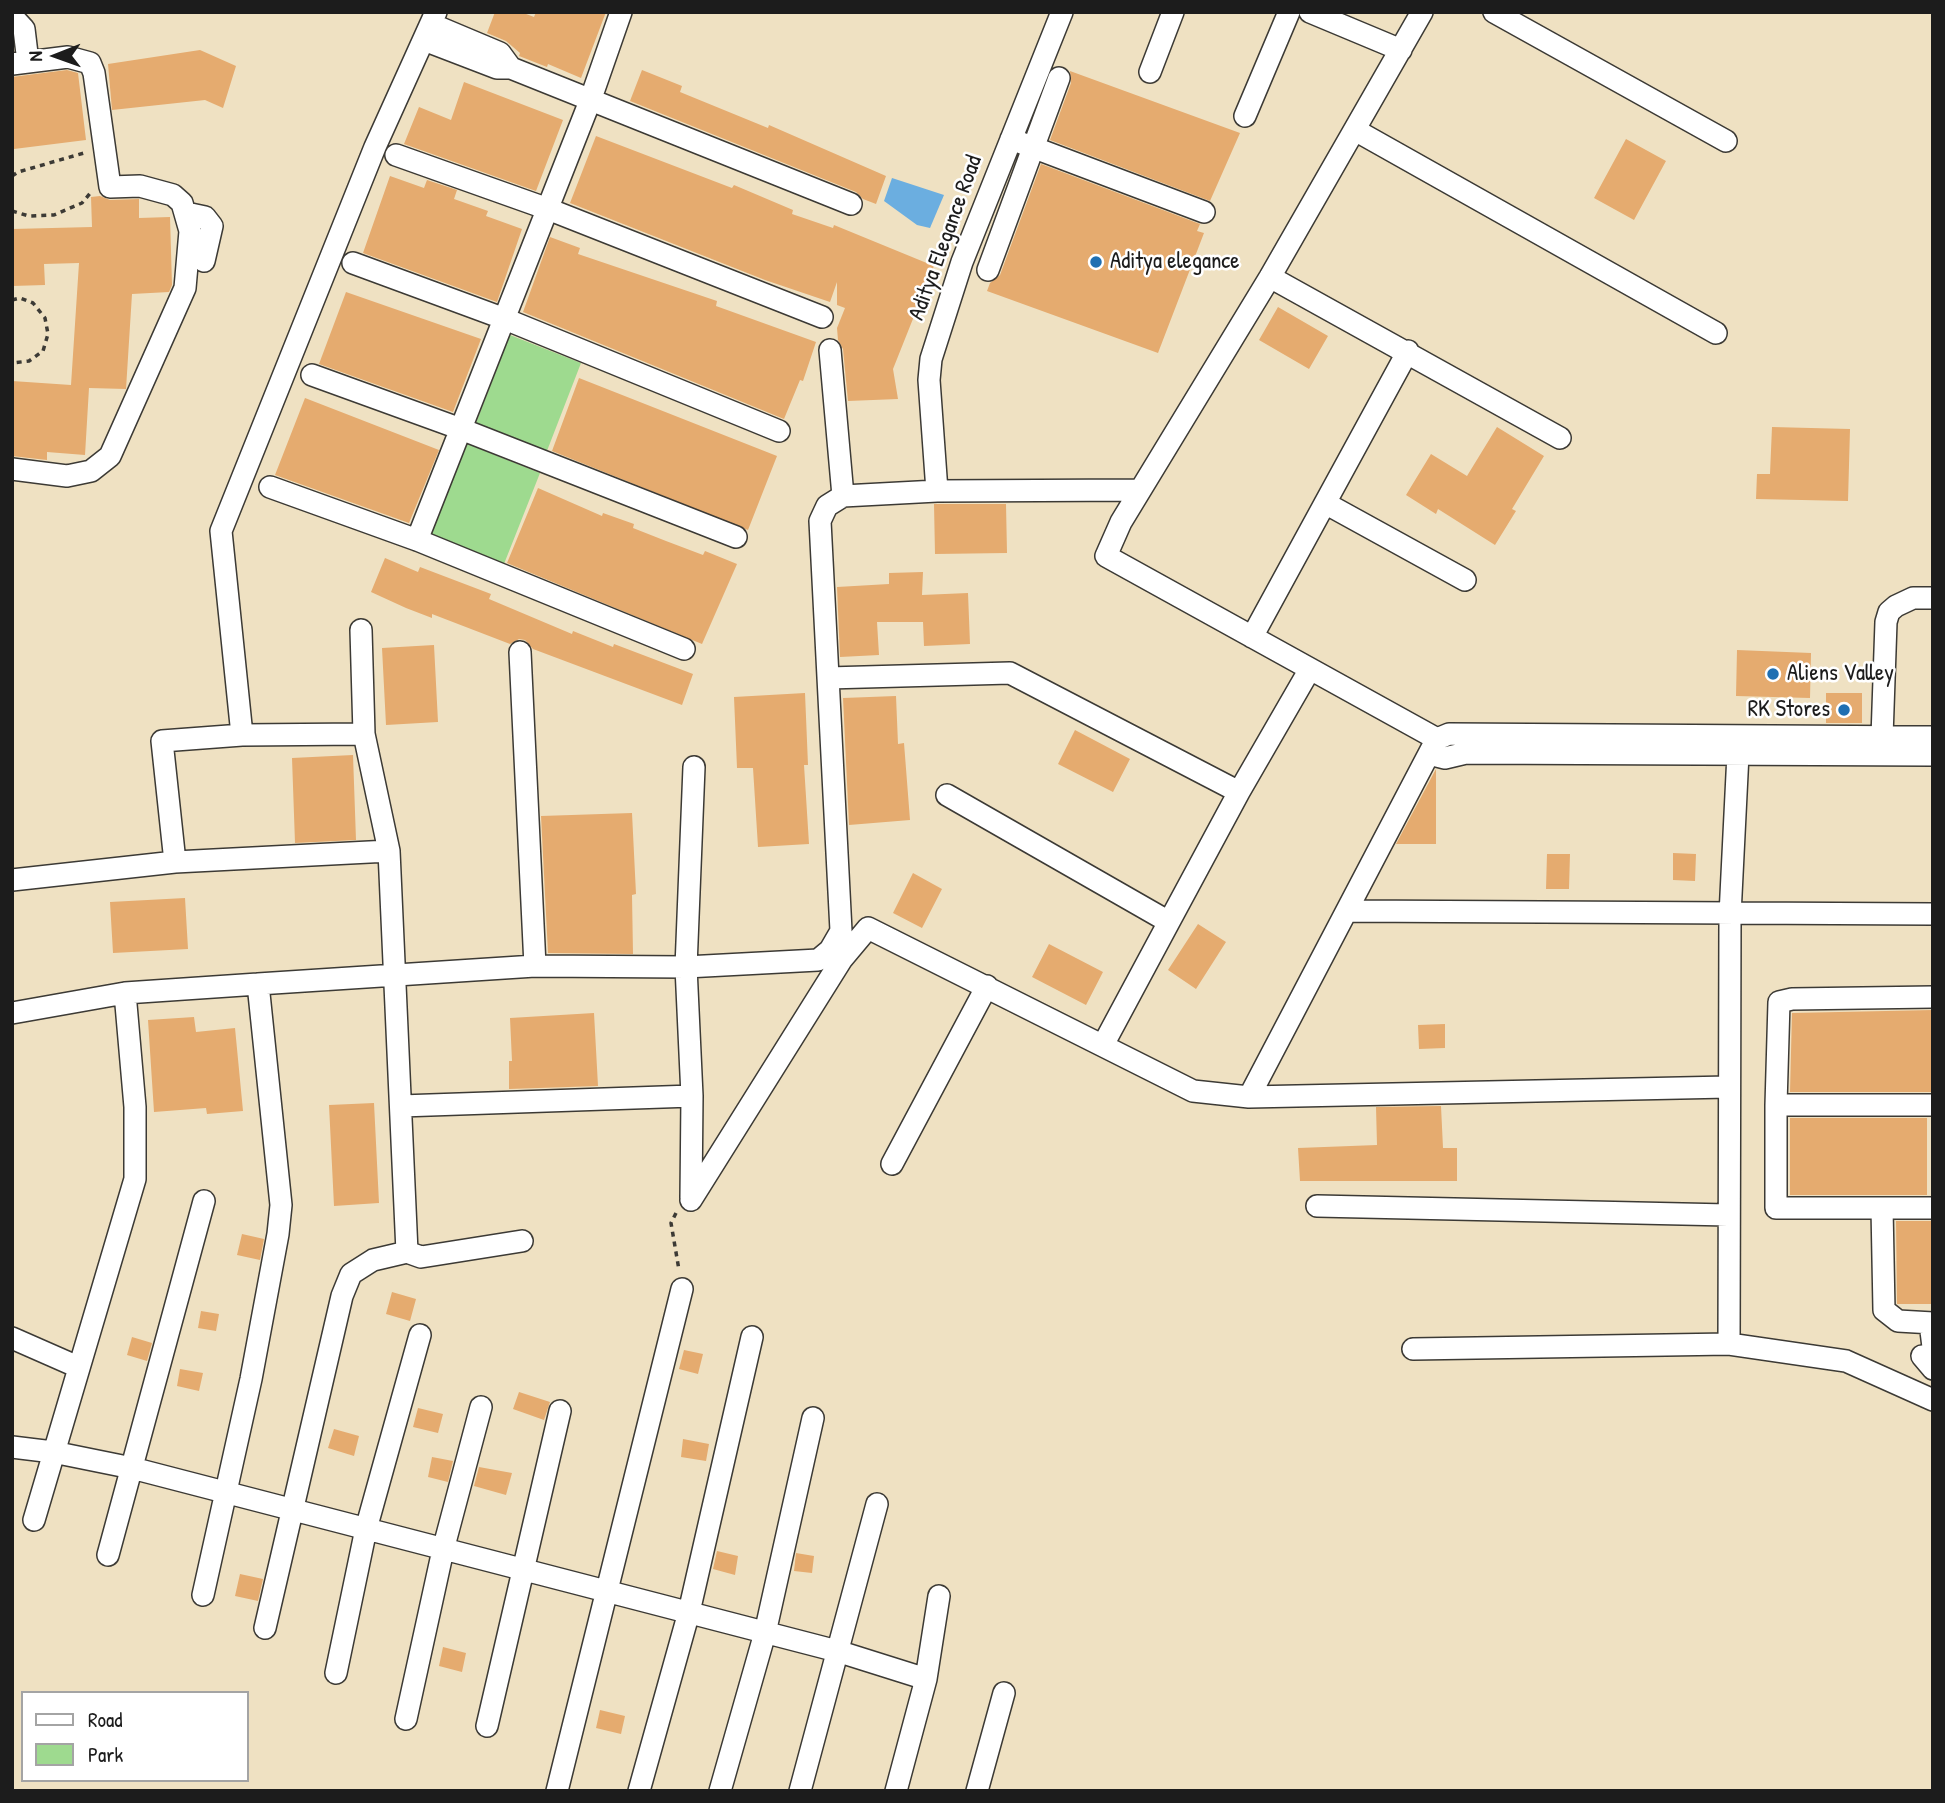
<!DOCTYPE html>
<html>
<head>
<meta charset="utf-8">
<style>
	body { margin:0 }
	#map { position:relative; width:1945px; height:1803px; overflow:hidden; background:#efe1c2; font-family:"Patrick Hand",sans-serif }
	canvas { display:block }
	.frame { position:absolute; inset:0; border:14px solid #1c1c1c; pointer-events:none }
	.legend { position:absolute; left:21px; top:1691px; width:228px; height:91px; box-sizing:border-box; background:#fff; border:2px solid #a4a4a4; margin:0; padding:9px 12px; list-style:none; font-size:21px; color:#1c1c1c }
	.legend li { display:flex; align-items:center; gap:14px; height:35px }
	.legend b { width:35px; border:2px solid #a4a4a4 }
	.north { position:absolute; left:21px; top:21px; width:70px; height:70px; -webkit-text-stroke:5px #fff; paint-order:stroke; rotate:269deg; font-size:19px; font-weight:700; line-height:28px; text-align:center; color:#1c1c1c }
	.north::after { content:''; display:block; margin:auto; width:24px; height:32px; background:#1c1c1c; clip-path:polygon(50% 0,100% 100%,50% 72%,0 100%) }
</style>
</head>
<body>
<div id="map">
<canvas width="1945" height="1803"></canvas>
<div class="frame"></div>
<ul class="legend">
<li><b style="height:9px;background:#fff"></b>Road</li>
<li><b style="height:19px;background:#9eda8f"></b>Park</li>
</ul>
<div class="north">N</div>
</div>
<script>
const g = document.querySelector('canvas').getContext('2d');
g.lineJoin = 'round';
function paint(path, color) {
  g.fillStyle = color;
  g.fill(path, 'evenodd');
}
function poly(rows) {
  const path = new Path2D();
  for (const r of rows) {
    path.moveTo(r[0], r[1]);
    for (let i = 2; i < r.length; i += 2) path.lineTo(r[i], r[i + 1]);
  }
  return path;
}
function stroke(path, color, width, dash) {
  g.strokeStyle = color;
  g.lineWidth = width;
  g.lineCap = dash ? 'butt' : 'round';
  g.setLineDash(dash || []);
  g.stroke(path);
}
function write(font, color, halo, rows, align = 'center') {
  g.font = font + ' "Patrick Hand",sans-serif';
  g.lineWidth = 5;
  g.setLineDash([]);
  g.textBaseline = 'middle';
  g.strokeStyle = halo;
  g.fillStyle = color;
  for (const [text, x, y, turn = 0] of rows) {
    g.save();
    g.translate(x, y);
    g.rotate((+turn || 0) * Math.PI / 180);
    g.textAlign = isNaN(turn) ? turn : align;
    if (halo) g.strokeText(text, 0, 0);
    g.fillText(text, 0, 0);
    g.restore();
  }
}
const green = poly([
	[510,335,581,363,545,456,474,428],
	[465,443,540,473,502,569,427,540]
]);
const water = poly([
	[892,178,944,195,930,228,917,225,884,201]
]);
const building = poly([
	[495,12,521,12,534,17,536,12,606,12,581,78,548,64,547,67,519,56,520,53,506,41,487,33],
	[200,50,236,66,223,108,205,100,112,110,108,64],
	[67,70,78,73,86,140,14,149,12,77],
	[642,70,682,86,680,92,768,128,769,125,886,176,876,204,863,199,856,192,630,101],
	[1070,71,1240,133,1210,201,1050,140,1071,83],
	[464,82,563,120,536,191,404,144,419,107,451,120],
	[596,136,732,188,734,185,793,210,792,214,833,228,834,225,934,266,893,369,898,399,848,401,843,349,838,340,837,328,845,308,837,305,837,282,830,302,765,280,570,203],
	[1626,139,1666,161,1634,220,1594,198],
	[1041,164,1200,224,1197,231,1204,233,1158,353,987,291,990,283,1000,275],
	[390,176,424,188,427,180,457,190,454,199,488,211,486,216,522,229,497,302,363,253],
	[100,196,110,200,139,199,139,218,170,217,172,285,169,292,132,294,126,389,89,388,85,455,47,452,47,460,12,456,12,381,71,385,79,263,44,264,45,285,12,286,12,229,92,227,91,197],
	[550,237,580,248,578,254,717,301,716,306,816,342,803,381,800,380,784,419,523,312],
	[346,292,481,339,453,412,319,364],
	[1278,307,1328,336,1309,369,1259,340],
	[579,378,777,456,748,530,552,451],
	[305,398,439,450,409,523,275,475],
	[1497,427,1544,456,1512,509,1516,511,1495,545,1438,509,1436,514,1406,495,1431,454,1467,476],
	[1772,427,1850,429,1848,501,1756,499,1757,474,1770,474],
	[538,488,602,516,603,513,634,524,633,528,666,541,703,555,705,551,737,564,702,644,507,563],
	[934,504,1006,504,1007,553,935,554],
	[385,558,418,572,420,567,491,594,489,599,572,634,573,631,613,647,614,644,693,674,682,705,533,649,525,640,519,639,510,644,432,614,432,618,406,608,371,592],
	[923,572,922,595,968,593,970,644,924,646,923,622,877,622,879,655,840,657,837,587,889,584,889,573],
	[434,645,438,722,386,725,382,648],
	[1737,650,1811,653,1810,698,1736,696],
	[805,693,808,765,804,765,809,844,758,847,753,768,737,768,734,697],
	[1826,693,1862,693,1862,723,1826,723],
	[896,696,898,744,904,743,910,820,849,825,843,698],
	[1075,730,1130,759,1113,792,1058,764],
	[353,755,356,840,295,843,292,758],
	[1436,769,1436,844,1396,844],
	[632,813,636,894,632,895,633,954,548,953,541,816],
	[1673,853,1696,854,1695,881,1673,880],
	[1547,854,1570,854,1569,889,1546,889],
	[913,873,942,889,922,928,893,913],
	[185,898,188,949,113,953,110,902],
	[1198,924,1226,942,1196,989,1168,970],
	[1049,944,1103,972,1086,1005,1032,977],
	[1933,1010,1933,1092,1790,1092,1792,1013],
	[594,1013,598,1086,509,1089,509,1061,512,1061,510,1018],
	[194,1017,196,1032,235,1028,243,1111,207,1114,206,1108,154,1112,148,1020],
	[1445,1024,1445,1048,1419,1049,1418,1025],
	[374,1103,379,1203,334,1206,329,1105],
	[1441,1106,1443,1148,1457,1148,1457,1181,1300,1181,1298,1148,1377,1145,1376,1107],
	[1790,1118,1927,1118,1927,1195,1790,1195],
	[1896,1221,1933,1221,1933,1304,1897,1304],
	[242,1234,264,1239,260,1260,237,1255],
	[392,1292,416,1299,410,1321,386,1314],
	[201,1311,219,1314,216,1331,198,1328],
	[132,1337,152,1343,147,1361,127,1355],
	[684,1350,703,1354,698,1374,679,1369],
	[180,1369,203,1373,199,1391,177,1386],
	[519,1392,550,1402,544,1420,513,1409],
	[418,1408,443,1414,438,1433,413,1427],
	[334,1429,359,1436,354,1456,328,1448],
	[683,1439,709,1444,706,1461,681,1457],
	[432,1457,453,1461,448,1482,428,1477],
	[479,1467,512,1473,506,1495,474,1486],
	[717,1551,738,1556,735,1575,713,1569],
	[796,1553,814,1556,812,1573,794,1571],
	[240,1574,263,1579,258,1601,235,1596],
	[443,1647,466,1653,462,1672,439,1666],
	[600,1710,625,1716,621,1734,596,1728]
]);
const path = poly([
	[12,176,18,172,84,153],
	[12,211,29,216,54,215,82,203,92,191],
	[12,300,20,298,33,303,45,318,48,334,43,351,29,361,12,363],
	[676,1213,671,1223,679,1270]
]);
const minor = poly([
	[1310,12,1401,50],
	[1422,12,1270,277,1121,522,1106,556,1437,739,1449,734,1933,737],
	[1494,12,1726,141],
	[12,16,24,29,28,62],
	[431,24,500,53,511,68],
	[424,40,497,68,511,68,851,204],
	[12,64,68,57,90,63,94,73,110,187,140,186,173,195,182,203,190,231,185,288,110,456,91,471,67,476,12,469],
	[1150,72,1173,12],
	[1245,116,1289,12],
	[1355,130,1716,333],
	[1011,139,1204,212],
	[396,155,548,209,822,317],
	[186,213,205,217,212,226,204,261],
	[353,263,505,319,779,431],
	[988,270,1059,78],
	[1270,277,1560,438],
	[830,350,843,496],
	[312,375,461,429,736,537],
	[270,487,417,540,684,649],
	[937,491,929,380,931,359,962,262,1062,12],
	[1325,503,1465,580],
	[417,540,590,101,621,12],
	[361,630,364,734,389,851,407,1252],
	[1252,637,1408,351],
	[520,652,535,966],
	[828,678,1010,673,1239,792],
	[242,735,221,531,375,147,436,12],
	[1882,737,1886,622,1889,612,1896,606,1913,598,1933,598],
	[1429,754,1445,758,1466,753,1933,755],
	[947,795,1169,922,1239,792,1310,669],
	[175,862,162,741,242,735,364,734],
	[12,880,175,862,389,851],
	[1347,911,1933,914],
	[1933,997,1792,999,1779,1002,1776,1105,1776,1208,1933,1208],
	[12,1013,125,993,258,984,535,966,686,967,818,960,830,950,841,931,820,521,827,506,843,496,937,491,1140,490],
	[1103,1045,1169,922],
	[1249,1097,1434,744],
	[1776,1105,1933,1105],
	[401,1106,692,1096],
	[892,1164,987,986],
	[691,1198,692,1096,686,967,694,767],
	[691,1200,842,959,868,928,1193,1091,1249,1097,1728,1087],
	[1317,1206,1728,1215],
	[1882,1208,1884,1310,1898,1321,1933,1323],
	[1930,1323,1933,1347],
	[12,1338,78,1367],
	[1729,1344,1730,915,1738,754],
	[1413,1349,1729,1344,1846,1361,1933,1400],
	[1922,1356,1933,1369],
	[12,1447,53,1452,132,1468,837,1651,926,1679,896,1791],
	[34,1520,135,1179,135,1107,125,993],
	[108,1555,204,1201],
	[203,1595,251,1379,278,1234,281,1205,258,984],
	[265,1628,342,1296,351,1274,373,1260,407,1252,421,1257,522,1241],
	[336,1673,366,1529,420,1335],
	[926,1679,939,1596],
	[406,1719,443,1550,481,1407],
	[487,1726,560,1411],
	[557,1791,682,1289],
	[639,1791,689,1612,752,1337],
	[720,1791,765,1633,813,1418],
	[800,1791,877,1504],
	[977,1791,1004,1693]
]);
const markers = [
	[1096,262,7,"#1f6fb2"],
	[1773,674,7,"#1f6fb2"],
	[1844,710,7,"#1f6fb2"]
];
const streetNames = [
	["Aditya Elegance Road",946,238,-70]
];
const poiNames = [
	["Aditya elegance",1110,262],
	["Aliens Valley",1787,674],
	["RK Stores",1830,710,"right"]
];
paint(green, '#9eda8f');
paint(water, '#6baee0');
paint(building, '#e5ab6f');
stroke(minor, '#3c3a35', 24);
stroke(path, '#3c3a35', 3.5, [5, 5]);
stroke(minor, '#fff', 21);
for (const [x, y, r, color] of markers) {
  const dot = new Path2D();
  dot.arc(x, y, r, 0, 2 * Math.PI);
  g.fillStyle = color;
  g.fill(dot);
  stroke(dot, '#fff', 2.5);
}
write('23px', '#1c1c1c', '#fff', streetNames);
write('23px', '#1c1c1c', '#fff', poiNames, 'left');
</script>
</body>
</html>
